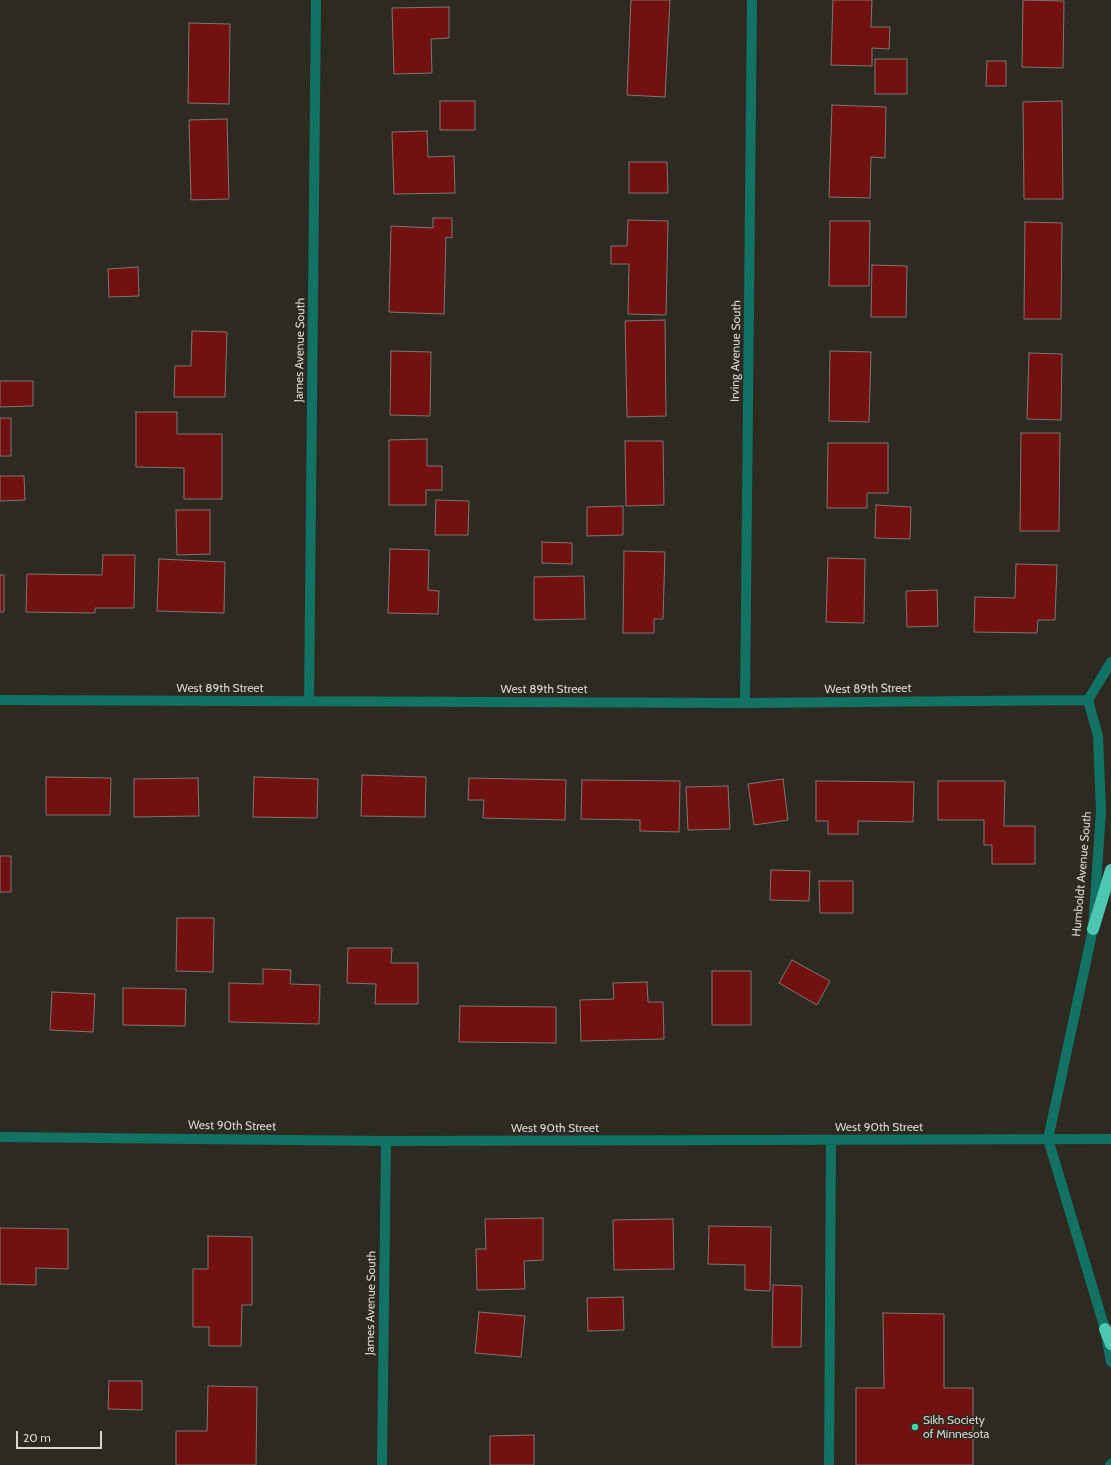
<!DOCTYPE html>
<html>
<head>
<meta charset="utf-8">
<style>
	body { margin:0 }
	#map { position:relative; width:1111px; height:1465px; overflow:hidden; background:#2d2a22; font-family:Cabin,sans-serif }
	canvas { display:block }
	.scale { position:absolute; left:16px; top:1431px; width:86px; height:18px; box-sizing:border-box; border:2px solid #d8d6d1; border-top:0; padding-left:5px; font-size:12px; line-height:14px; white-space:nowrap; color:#d8d6d1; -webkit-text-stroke:3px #2d2a22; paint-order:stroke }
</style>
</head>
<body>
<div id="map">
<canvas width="1111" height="1465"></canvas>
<div class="scale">20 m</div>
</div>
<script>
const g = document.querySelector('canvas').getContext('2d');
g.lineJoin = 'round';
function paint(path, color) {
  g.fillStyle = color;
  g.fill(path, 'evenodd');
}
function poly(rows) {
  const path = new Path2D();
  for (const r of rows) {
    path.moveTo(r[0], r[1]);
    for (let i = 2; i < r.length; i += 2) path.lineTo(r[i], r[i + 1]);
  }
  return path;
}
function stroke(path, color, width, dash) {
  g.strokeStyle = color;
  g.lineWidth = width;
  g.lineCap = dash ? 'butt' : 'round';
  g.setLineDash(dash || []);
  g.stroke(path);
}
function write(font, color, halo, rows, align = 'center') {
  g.font = font + ' Cabin,sans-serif';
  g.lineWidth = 3;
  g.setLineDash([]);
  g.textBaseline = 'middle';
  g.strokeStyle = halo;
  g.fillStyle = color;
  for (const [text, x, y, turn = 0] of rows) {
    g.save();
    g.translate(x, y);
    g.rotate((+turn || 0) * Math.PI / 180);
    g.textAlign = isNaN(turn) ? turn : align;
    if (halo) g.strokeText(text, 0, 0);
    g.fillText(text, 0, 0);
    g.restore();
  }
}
const building = poly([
	[631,0,670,0,665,97,627,95,631,0],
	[833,0,872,0,871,27,890,27,889,49,872,48,872,66,831,65,833,0],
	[1023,0,1064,1,1063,68,1022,67,1023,0],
	[449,7,449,38,431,39,432,73,394,74,392,8,449,7],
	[189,23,230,24,229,104,188,103,189,23],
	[875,59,907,59,907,94,875,94,875,59],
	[987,61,1006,61,1006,86,986,86,987,61],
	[440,101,475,101,475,130,440,130,440,101],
	[1062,101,1063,199,1024,199,1023,102,1062,101],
	[832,105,886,107,885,158,871,157,870,198,829,197,832,105],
	[227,119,229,199,191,200,189,120,227,119],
	[427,131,428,157,454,156,455,193,394,194,392,132,427,131],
	[629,162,667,162,668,193,629,193,629,162],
	[433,218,452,218,452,238,446,237,444,314,389,312,391,226,433,228,433,218],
	[628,220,668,221,666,315,628,314,629,264,611,264,611,246,627,246,628,220],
	[830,221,870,221,869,286,829,286,830,221],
	[1025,222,1062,223,1061,319,1024,319,1025,222],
	[872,265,907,266,906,317,871,317,872,265],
	[138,267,139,296,109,297,108,269,138,267],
	[665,320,666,416,627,417,625,321,665,320],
	[192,331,227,332,225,397,174,397,175,366,191,366,192,331],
	[391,351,431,352,430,416,390,415,391,351],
	[830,351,871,352,869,422,829,421,830,351],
	[1029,353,1062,354,1061,420,1027,419,1029,353],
	[0,381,33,381,33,406,0,407,0,381],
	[136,412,177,412,177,434,222,434,222,499,184,499,184,468,136,467,136,412],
	[0,418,11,418,11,456,0,456,0,418],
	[1021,433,1060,433,1059,531,1020,531,1021,433],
	[427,439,427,466,442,466,442,490,426,490,426,505,389,505,389,440,427,439],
	[625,441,663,441,664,505,626,506,625,441],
	[828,443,888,443,888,493,867,493,867,508,827,508,828,443],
	[0,476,24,476,25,500,0,501,0,476],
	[436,500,469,501,468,535,435,535,436,500],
	[876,505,911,507,910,539,875,538,876,505],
	[623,506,623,535,587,536,587,507,623,506],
	[176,510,210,510,210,554,177,555,176,510],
	[542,542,572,543,572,564,542,563,542,542],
	[390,549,429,550,428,590,439,591,438,614,388,613,390,549],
	[624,551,665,552,663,619,654,619,654,633,623,633,624,551],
	[103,555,135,555,134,608,95,608,95,613,26,612,27,574,102,575,103,555],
	[828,558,865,559,864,623,826,622,828,558],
	[159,559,225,562,224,613,157,611,159,559],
	[1016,564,1057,565,1055,620,1038,620,1037,633,974,632,975,597,1015,598,1016,564],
	[0,575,4,575,4,612,0,612,0,575],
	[584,576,585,619,534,620,534,577,584,576],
	[937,590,938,626,907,627,906,591,937,590],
	[362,775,426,777,425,817,361,816,362,775],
	[46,777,111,778,110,815,46,815,46,777],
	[254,777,318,779,317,818,253,817,254,777],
	[198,778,199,816,134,817,134,779,198,778],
	[469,778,566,780,565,820,483,818,484,800,468,800,469,778],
	[783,779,788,820,754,825,748,784,783,779],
	[582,780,680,781,679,832,640,831,640,820,581,819,582,780],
	[816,781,914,782,913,822,858,821,858,834,828,834,828,821,816,821,816,781],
	[938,781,1005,781,1004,826,1035,826,1035,864,992,864,992,845,984,845,984,820,938,820,938,781],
	[728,786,730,829,688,830,686,787,728,786],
	[0,856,11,856,11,892,0,892,0,856],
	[771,870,810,871,809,901,770,900,771,870],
	[819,881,853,881,853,913,820,913,819,881],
	[177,918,214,918,213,972,176,971,177,918],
	[348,948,392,948,391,963,418,963,418,1004,375,1004,376,984,347,983,348,948],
	[792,960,830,981,817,1005,779,983,792,960],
	[263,969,291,970,290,984,320,985,319,1024,229,1022,229,983,263,984,263,969],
	[712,971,751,971,751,1025,712,1025,712,971],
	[647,982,648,1002,663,1002,664,1039,581,1041,580,1000,614,999,613,983,647,982],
	[123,988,186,989,185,1026,123,1025,123,988],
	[52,992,95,994,93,1032,50,1030,52,992],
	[460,1006,556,1007,556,1043,459,1042,460,1006],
	[543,1218,543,1260,524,1261,525,1289,477,1290,476,1249,486,1249,485,1219,543,1218],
	[673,1219,674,1269,614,1270,613,1220,673,1219],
	[709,1226,771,1227,770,1291,745,1290,745,1265,708,1264,709,1226],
	[0,1228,68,1229,68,1269,36,1268,36,1285,0,1284,0,1228],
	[208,1236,252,1237,252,1305,242,1305,241,1346,209,1346,209,1327,193,1327,193,1269,208,1269,208,1236],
	[773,1285,802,1286,801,1347,772,1347,773,1285],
	[623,1297,624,1330,588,1331,587,1298,623,1297],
	[479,1312,525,1316,521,1357,475,1353,479,1312],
	[883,1313,944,1314,944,1388,973,1388,973,1465,856,1465,856,1388,884,1388,883,1313],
	[109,1381,142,1381,142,1410,108,1409,109,1381],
	[208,1386,257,1387,256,1465,176,1465,176,1431,207,1431,208,1386],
	[534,1435,534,1465,490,1465,490,1436,534,1435]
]);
const minor = poly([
	[1111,662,1088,700,1098,736,1101,811,1093,929,1048,1139,1105,1329,1111,1362],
	[0,700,745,703,1088,700],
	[309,701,316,0],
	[745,703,752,0],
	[0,1137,386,1141,1111,1139],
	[382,1465,386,1141],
	[829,1465,831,1140],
	[1110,1465,1111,1464]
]);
const highway = poly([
	[1093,929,1111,870],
	[1105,1329,1111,1344]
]);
const markers = [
	[915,1427,4,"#3dd4a3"]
];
const streetNames = [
	["James Avenue South",300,350,-89],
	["Irving Avenue South",736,351,-89],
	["West 89th Street",220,688],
	["West 89th Street",544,689],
	["West 89th Street",868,689,-1],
	["Humboldt Avenue South",1082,874,-85],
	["West 90th Street",232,1126,1],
	["West 90th Street",879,1127],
	["West 90th Street",555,1128],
	["James Avenue South",371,1303,-89]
];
const poiNames = [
	["Sikh Society",923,1420],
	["of Minnesota",923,1434]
];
paint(building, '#711110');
stroke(building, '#817574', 1);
stroke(minor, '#127264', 10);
stroke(highway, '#4bc7b2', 12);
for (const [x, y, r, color] of markers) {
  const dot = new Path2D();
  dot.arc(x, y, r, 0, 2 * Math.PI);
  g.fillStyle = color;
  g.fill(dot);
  stroke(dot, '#2d2a22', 1.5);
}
write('12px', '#d8d6d1', '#2d2a22', streetNames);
write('12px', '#d8d6d1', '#2d2a22', poiNames, 'left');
</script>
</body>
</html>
